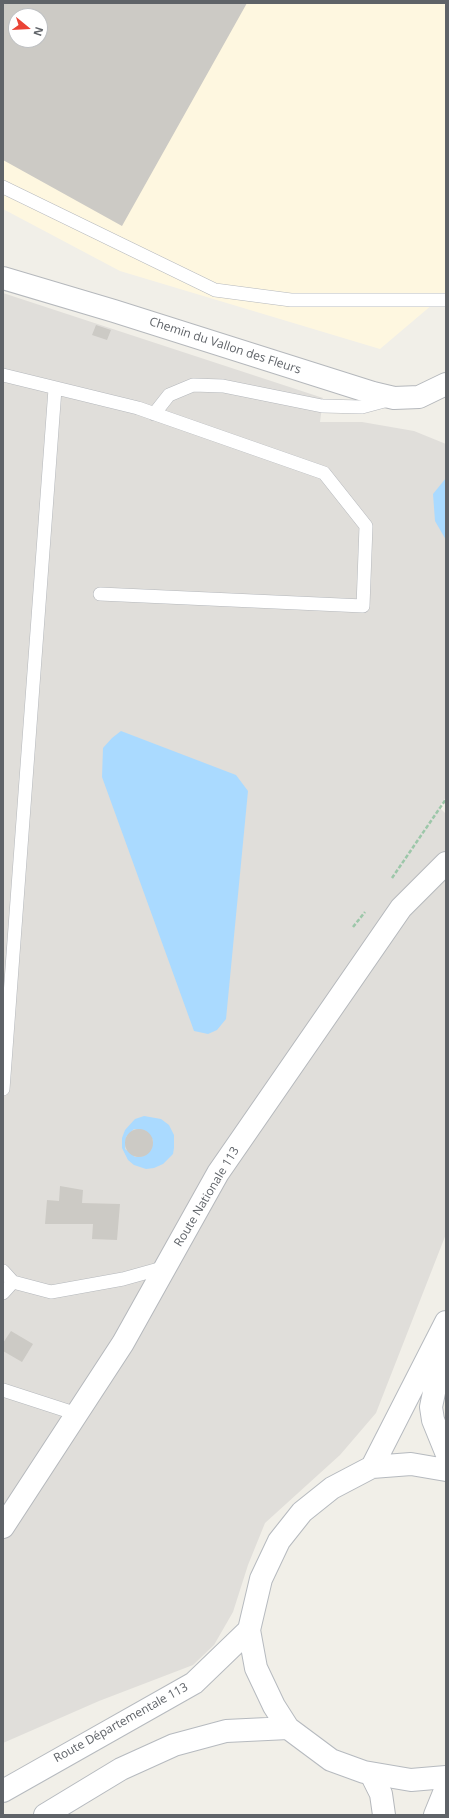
<!DOCTYPE html>
<html>
<head>
<meta charset="utf-8">
<style>
	body { margin:0 }
	#map { position:relative; width:449px; height:1818px; overflow:hidden; background:#f1efe8; font-family:"Open Sans",sans-serif }
	canvas { display:block }
	.frame { position:absolute; inset:0; border:4px solid #5f6368; pointer-events:none }
	.north { position:absolute; left:8px; top:8px; width:40px; height:40px; box-sizing:border-box; background:#fff; border:1px solid #bfc1c3; border-radius:50%; rotate:108deg; font-size:11px; font-weight:700; line-height:16px; text-align:center; color:#5f6368 }
	.north::after { content:''; display:block; margin:auto; width:14px; height:18px; background:#ea4335; clip-path:polygon(50% 0,100% 100%,50% 72%,0 100%) }
</style>
</head>
<body>
<div id="map">
<canvas width="449" height="1818"></canvas>
<div class="frame"></div>
<div class="north">N</div>
</div>
<script>
const g = document.querySelector('canvas').getContext('2d');
g.lineJoin = 'round';
function paint(path, color) {
  g.fillStyle = color;
  g.fill(path, 'evenodd');
}
function poly(rows) {
  const path = new Path2D();
  for (const r of rows) {
    if (r.length === 3) {
      path.moveTo(r[0] + r[2], r[1]);
      path.arc(r[0], r[1], r[2], 0, 2 * Math.PI);
      continue;
    }
    path.moveTo(r[0], r[1]);
    for (let i = 2; i < r.length; i += 2) path.lineTo(r[i], r[i + 1]);
  }
  return path;
}
function stroke(path, color, width, dash) {
  g.strokeStyle = color;
  g.lineWidth = width;
  g.lineCap = dash ? 'butt' : 'round';
  g.setLineDash(dash || []);
  g.stroke(path);
}
function write(font, color, halo, rows, align = 'center') {
  g.font = font + ' "Open Sans",sans-serif';
  g.lineWidth = 3;
  g.setLineDash([]);
  g.textBaseline = 'middle';
  g.strokeStyle = halo;
  g.fillStyle = color;
  for (const [text, x, y, turn = 0] of rows) {
    g.save();
    g.translate(x, y);
    g.rotate((+turn || 0) * Math.PI / 180);
    g.textAlign = isNaN(turn) ? turn : align;
    if (halo) g.strokeText(text, 0, 0);
    g.fillText(text, 0, 0);
    g.restore();
  }
}
const commercial = poly([
	[3,3,446,3,446,293,380,349,120,271,3,209],
	[16,16,40,16,40,40,16,40]
]);
const industrial = poly([
	[3,293,323,398,320,422,362,422,414,431,446,444,446,797,439,807,446,814,446,1234,376,1413,340,1455,265,1523,248,1565,233,1612,214,1645,193,1665,99,1701,3,1743]
]);
const water = poly([
	[446,478,446,540,435,521,433,494],
	[121,731,236,775,248,791,226,1019,217,1030,208,1034,194,1031,102,777,103,748,112,738],
	[144,1116,161,1119,169,1125,174,1135,174,1148,173,1154,163,1164,154,1168,146,1169,134,1165,128,1160,122,1148,122,1138,125,1130,135,1119],
	[134,1129,146,1131,153,1140,151,1150,144,1156,135,1157,125,1149,126,1137]
]);
const building = poly([
	[3,3,247,3,122,226,3,160],
	[16,16,40,16,40,40,16,40],
	[96,325,111,330,107,340,92,335],
	[139,1143,14],
	[60,1186,83,1190,82,1203,120,1204,117,1240,92,1239,93,1224,45,1224,47,1200,59,1201],
	[11,1331,33,1344,22,1362,3,1351,3,1343]
]);
const path = poly([
	[392,878,446,799],
	[353,927,365,912]
]);
const service = poly([
	[3,187,215,290,291,300,446,300],
	[3,375,138,408,324,473,366,526,363,606,100,594],
	[154,414,169,395,193,385,223,386,322,406,362,407,388,400],
	[3,1089,55,389],
	[3,1271,13,1282,51,1292,123,1279,166,1267],
	[3,1293,13,1282],
	[3,1390,77,1414]
]);
const minor = poly([
	[3,278,114,311,373,393,394,398,419,397,446,384],
	[3,1527,123,1343,218,1173,401,908,446,863],
	[371,1774,381,1794,384,1815],
	[435,1815,446,1788]
]);
const secondary = poly([
	[445,1339,431,1407,433,1420,446,1452],
	[372,1467,446,1322],
	[446,1470,411,1464,372,1467,332,1488,302,1512,279,1541,261,1579,249,1630,256,1668,274,1706,288,1728,331,1760,364,1772,411,1780,446,1777],
	[3,1791,194,1683,249,1630],
	[45,1815,121,1769,174,1745,226,1731,288,1728]
]);
const streetNames = [
	["Chemin du Vallon des Fleurs",225,346,18],
	["Route Nationale 113",207,1197,-59],
	["Route Départementale 113",121,1723,-29]
];
paint(commercial, '#fef7e0');
paint(industrial, '#e0deda');
paint(water, '#aadaff');
paint(building, '#cccac5');
stroke(service, '#b5b8bc', 14);
stroke(minor, '#b5b8bc', 24);
stroke(secondary, '#b6babf', 24);
stroke(path, '#9cc7a9', 2.5, [4, 2]);
stroke(service, '#fff', 13);
stroke(minor, '#fff', 22);
stroke(secondary, '#fff', 22);
write('12px', '#5f6368', '#fff', streetNames);
</script>
</body>
</html>
